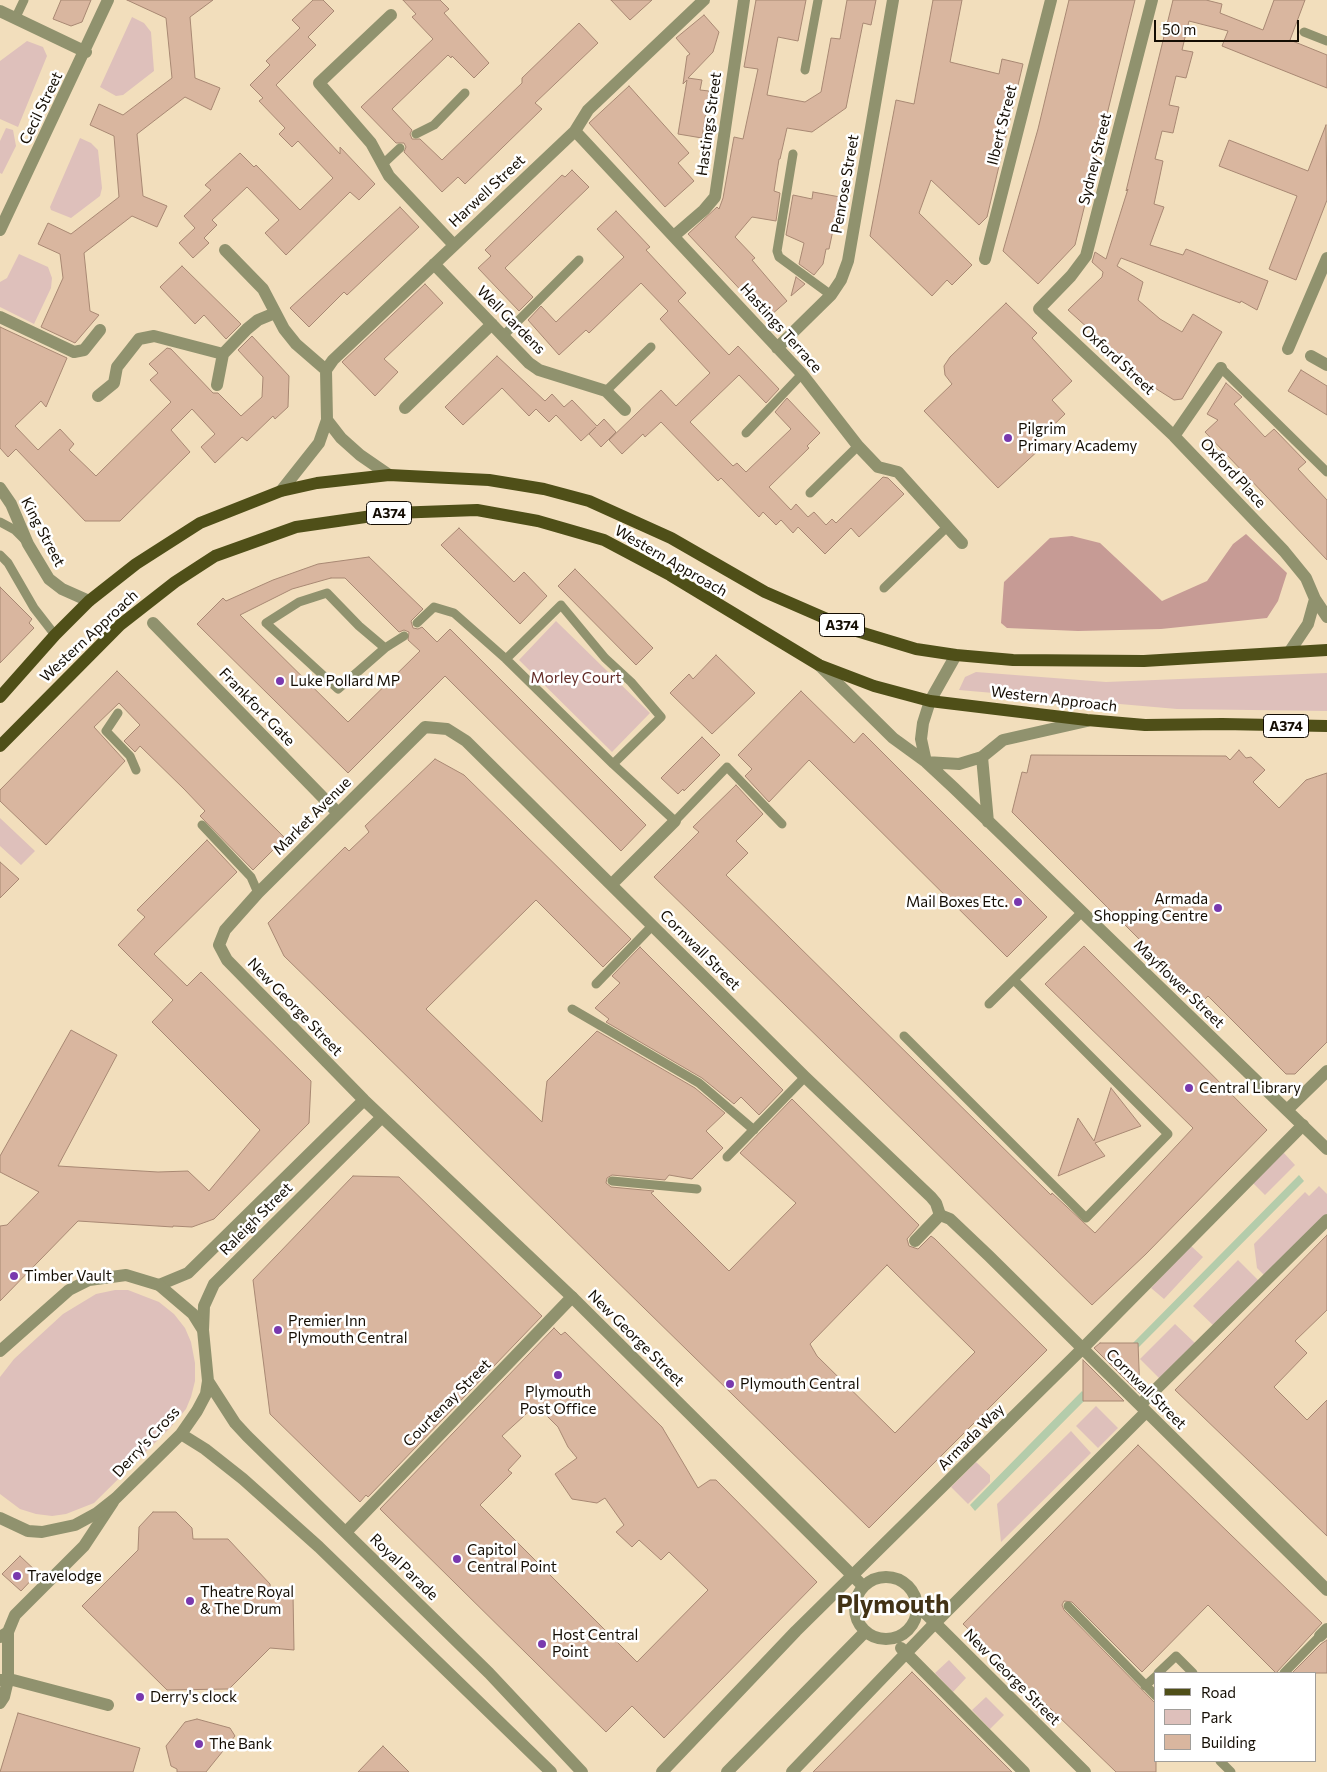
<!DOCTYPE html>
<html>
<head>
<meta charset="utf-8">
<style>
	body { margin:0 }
	#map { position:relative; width:1327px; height:1772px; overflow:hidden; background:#f2debc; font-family:Commissioner,sans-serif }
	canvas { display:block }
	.legend { position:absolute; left:1154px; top:1672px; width:162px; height:90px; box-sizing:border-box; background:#fff; border:1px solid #a19e9a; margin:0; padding:6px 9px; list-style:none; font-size:15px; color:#140d03 }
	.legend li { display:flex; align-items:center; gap:10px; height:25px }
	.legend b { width:25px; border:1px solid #a19e9a }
	.scale { position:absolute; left:1154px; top:20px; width:145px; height:22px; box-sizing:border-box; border:2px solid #140d03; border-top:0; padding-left:6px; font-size:15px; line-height:18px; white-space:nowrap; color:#140d03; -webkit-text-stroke:4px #fff; paint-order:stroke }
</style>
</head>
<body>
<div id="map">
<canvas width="1327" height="1772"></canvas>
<ul class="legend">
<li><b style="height:6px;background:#4f4f18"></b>Road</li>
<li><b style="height:14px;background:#dec0bb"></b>Park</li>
<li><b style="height:14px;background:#d9b69f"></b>Building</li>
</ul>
<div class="scale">50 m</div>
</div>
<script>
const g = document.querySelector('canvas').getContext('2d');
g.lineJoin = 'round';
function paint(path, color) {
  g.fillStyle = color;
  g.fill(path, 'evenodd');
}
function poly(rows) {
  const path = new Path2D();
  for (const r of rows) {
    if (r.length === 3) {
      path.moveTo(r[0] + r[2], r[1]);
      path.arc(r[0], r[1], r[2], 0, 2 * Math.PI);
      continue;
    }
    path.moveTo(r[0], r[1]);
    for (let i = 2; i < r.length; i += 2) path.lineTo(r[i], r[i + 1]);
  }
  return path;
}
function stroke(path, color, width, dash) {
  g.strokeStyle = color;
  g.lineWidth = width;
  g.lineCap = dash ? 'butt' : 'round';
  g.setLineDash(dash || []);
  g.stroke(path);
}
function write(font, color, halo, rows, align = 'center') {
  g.font = font + ' Commissioner,sans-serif';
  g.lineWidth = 5;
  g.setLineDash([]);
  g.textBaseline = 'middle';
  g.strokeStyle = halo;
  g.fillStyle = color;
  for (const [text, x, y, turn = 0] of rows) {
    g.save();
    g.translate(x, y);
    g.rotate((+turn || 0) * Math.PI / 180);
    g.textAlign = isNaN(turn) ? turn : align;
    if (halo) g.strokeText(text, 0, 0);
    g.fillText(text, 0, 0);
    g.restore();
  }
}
const green = poly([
	[132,17,144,23,151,32,154,71,123,95,116,96,100,87],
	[27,41,43,47,47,56,18,127,0,119,0,61],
	[6,128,13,130,16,146,2,174,0,173,0,141],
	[80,138,91,143,98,150,102,188,100,196,71,218,51,210,50,207],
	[19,254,48,267,52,278,51,288,34,324,0,307,0,282,7,278],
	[556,621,650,713,612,752,519,660],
	[976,672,1106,682,1327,673,1327,711,1177,709,959,690,965,677],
	[0,818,35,851,21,865,0,846],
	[1283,1152,1295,1165,1265,1195,1253,1183],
	[1319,1186,1327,1194,1327,1214,1265,1276,1257,1268,1254,1244,1305,1192,1309,1196],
	[1190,1245,1203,1257,1164,1299,1151,1288],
	[1238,1260,1259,1281,1214,1326,1193,1306],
	[115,1290,128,1290,159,1302,174,1314,185,1328,191,1342,195,1363,195,1381,191,1397,186,1409,170,1428,94,1503,66,1514,52,1516,36,1514,20,1509,0,1494,0,1377,14,1359,63,1314,96,1294],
	[1175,1324,1196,1344,1160,1379,1140,1359],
	[1096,1406,1118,1428,1098,1448,1076,1426],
	[1071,1431,1091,1453,1001,1542,997,1504],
	[976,1462,990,1475,990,1482,968,1504,951,1487],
	[949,1660,966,1678,953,1692,935,1673],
	[986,1697,1004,1715,990,1729,972,1710]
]);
const forest = poly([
	[1246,534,1287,573,1278,601,1267,618,1161,629,1078,631,1007,628,1001,623,1004,582,1050,538,1072,536,1100,543,1162,601,1207,581,1233,544]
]);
const water = poly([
	[1299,1175,1304,1181,1136,1350,1131,1345],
	[1082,1391,1088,1397,975,1511,970,1505]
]);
const building = poly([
	[61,0,91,0,82,22,71,26,53,19,61,0],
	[127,0,213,0,190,17,195,78,220,88,211,110,185,97,137,134,143,196,167,206,157,227,132,216,84,253,90,311,99,315,75,343,41,327,63,278,60,254,38,244,48,223,71,234,119,197,114,136,90,125,99,104,123,115,172,78,166,18,127,0],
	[313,0,323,0,334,11,308,37,316,45,276,85,340,154,340,147,375,184,359,200,350,192,286,255,265,233,279,220,247,187,212,220,217,225,204,238,209,243,193,258,179,243,195,228,184,216,211,190,205,185,240,153,254,167,256,165,300,210,333,178,298,141,292,147,279,134,285,128,259,101,263,98,250,85,270,65,266,61,300,28,292,20,313,0],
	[403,0,440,0,449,9,444,13,489,63,474,78,452,56,451,58,448,55,392,109,412,130,410,134,412,139,420,139,442,160,522,83,522,78,579,23,598,43,535,103,542,109,465,184,458,177,442,192,404,152,406,147,404,143,396,143,361,107,433,39,412,17,416,14,403,0],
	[611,0,652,0,630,20,611,0],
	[756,0,806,0,798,41,778,37,767,95,805,102,821,92,831,38,840,39,847,0,876,0,871,25,863,23,846,108,812,132,787,128,780,159,779,159,774,191,780,193,776,221,752,217,735,237,755,258,752,260,787,301,771,315,765,316,688,234,717,207,719,209,723,198,734,137,743,139,758,69,744,67,756,0],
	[933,0,962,0,950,62,999,74,1002,59,1023,64,987,217,979,225,931,180,919,213,972,265,952,285,947,280,932,296,870,236,896,100,914,104,933,0],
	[1069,0,1135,0,1075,245,1038,284,1003,251,1038,129,1069,0],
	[1173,0,1206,0,1222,4,1220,13,1263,30,1274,0,1305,0,1290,40,1327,55,1327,88,1222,46,1228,31,1189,21,1182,50,1193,52,1186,78,1176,76,1169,105,1179,107,1173,133,1162,131,1155,159,1163,161,1154,204,1164,207,1150,245,1183,255,1186,249,1268,281,1257,310,1241,301,1240,303,1121,258,1117,266,1143,282,1138,300,1160,319,1182,332,1193,314,1222,332,1182,399,1174,400,1139,378,1121,358,1068,310,1102,277,1103,272,1092,262,1095,252,1106,259,1128,189,1126,191,1173,0],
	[704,15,719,32,713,52,688,78,702,80,700,90,709,91,702,138,678,134,687,80,683,84,687,56,690,54,676,38,704,15],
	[629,86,689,153,678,163,694,181,665,207,589,123,629,86],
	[1326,125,1327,200,1296,280,1269,269,1297,196,1219,166,1229,140,1308,171,1326,125],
	[572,170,589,187,505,268,533,297,519,311,478,268,491,256,485,250,562,175,565,177,572,170],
	[813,192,840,197,829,249,826,249,823,264,814,275,799,264,804,243,786,235,793,195,812,199,813,192],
	[400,207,419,227,347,295,344,292,309,327,290,308,400,207],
	[616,211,650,247,646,250,686,293,678,301,729,355,738,346,779,389,766,403,739,375,690,422,733,466,737,463,746,472,791,429,775,412,787,398,820,433,807,446,809,448,769,487,791,510,796,504,808,517,814,512,826,525,832,519,836,523,883,477,888,478,904,494,859,537,851,528,825,554,798,527,793,533,781,520,776,525,763,512,759,517,721,478,718,481,661,422,645,437,643,434,622,454,609,440,661,390,676,406,710,373,660,319,668,311,641,283,589,333,586,330,559,355,528,320,541,306,556,322,624,257,597,229,616,211],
	[182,266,241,324,226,339,204,315,195,324,160,287,182,266],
	[796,277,805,284,791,296,796,277],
	[425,284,443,303,384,359,398,372,375,396,342,362,425,284],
	[1006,303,1037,333,1032,338,1072,381,1052,400,1065,414,1037,441,1042,447,998,488,924,411,952,384,945,375,944,366,950,357,1006,303],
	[0,327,67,358,46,407,41,401,15,426,38,450,60,429,74,444,69,450,96,476,171,402,150,380,158,373,149,364,167,348,171,349,213,393,218,393,241,416,262,397,263,377,238,350,252,336,289,376,288,407,275,419,273,416,247,441,242,437,215,463,201,447,215,434,192,409,171,430,190,452,120,521,85,521,16,449,8,457,0,448,0,327],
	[497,356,545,401,552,394,564,407,572,400,597,426,604,419,616,432,601,447,589,434,596,427,581,441,556,415,549,422,536,409,529,416,502,388,463,425,445,407,497,356],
	[1301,370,1327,386,1327,415,1288,391,1301,370],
	[1226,383,1242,397,1234,404,1265,437,1274,429,1306,462,1298,469,1327,500,1327,560,1205,432,1218,420,1207,414,1226,383],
	[459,528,514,582,524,572,547,596,520,624,441,545,459,528],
	[369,557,423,609,411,621,413,628,418,629,422,627,437,642,450,629,646,825,621,851,445,676,348,773,197,624,223,598,226,601,273,580,318,564,369,557],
	[331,578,345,578,399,632,404,630,409,632,408,640,420,651,348,722,240,615,292,589,331,578],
	[575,569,653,648,636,665,558,586,575,569],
	[0,587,32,619,29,623,34,628,0,663,0,587],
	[716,655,755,693,712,734,670,693,689,674,693,679,716,655],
	[117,671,285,838,253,870,200,816,205,811,184,789,140,746,135,752,124,741,140,725,119,703,94,727,125,761,46,845,0,801,0,790,117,671],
	[801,691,854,743,863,733,1047,917,1007,957,809,760,769,802,745,776,752,769,738,755,801,691],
	[702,737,720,755,684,791,683,789,678,794,661,778,702,737],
	[1239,750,1246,758,1251,757,1265,770,1253,782,1279,808,1306,780,1327,773,1327,1042,1295,1074,1286,1074,1208,996,1202,1002,1012,812,1022,772,1027,773,1031,755,1226,756,1230,760,1239,750],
	[435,759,464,775,631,939,603,967,536,900,426,1009,542,1122,547,1081,597,1031,695,1088,725,1113,706,1131,723,1148,692,1179,669,1175,665,1180,612,1175,607,1178,606,1183,611,1187,654,1191,651,1193,729,1271,796,1203,740,1153,792,1099,919,1225,907,1239,909,1246,918,1249,931,1236,935,1239,1047,1350,869,1528,284,956,268,923,345,847,349,851,369,832,365,826,435,759],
	[887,1265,975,1352,895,1433,817,1356,810,1344,887,1265],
	[736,785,763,814,736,841,748,853,726,875,1051,1195,1052,1193,1095,1233,1193,1128,1045,984,1084,946,1267,1130,1146,1254,1092,1305,654,877,699,832,693,827,736,785],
	[207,840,237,872,154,954,187,986,201,972,311,1081,309,1123,214,1219,192,1227,173,1226,173,1227,78,1221,0,1301,0,1226,7,1225,39,1192,0,1172,0,1156,71,1030,117,1055,58,1166,158,1172,188,1171,209,1191,260,1130,152,1022,173,1000,118,945,145,917,137,910,207,840],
	[0,862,19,879,0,898,0,862],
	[640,947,783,1090,759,1115,741,1097,734,1104,702,1078,606,1022,609,1019,595,1008,620,983,612,976,640,947],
	[1111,1088,1141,1126,1095,1143,1105,1156,1058,1176,1078,1118,1094,1141,1111,1088],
	[353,1176,399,1177,542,1316,368,1497,366,1495,360,1502,270,1414,253,1280,353,1176],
	[1327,1235,1327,1310,1295,1341,1307,1353,1274,1387,1307,1420,1327,1400,1327,1536,1175,1390,1327,1235],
	[554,1328,561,1335,565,1332,662,1427,698,1488,710,1480,716,1480,817,1582,664,1738,632,1706,606,1732,380,1509,554,1328],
	[536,1405,558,1427,568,1447,577,1458,555,1474,572,1499,597,1503,605,1498,624,1525,616,1532,632,1547,639,1540,661,1560,669,1552,708,1590,637,1662,480,1505,512,1473,508,1470,521,1456,502,1436,536,1405],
	[1100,1343,1138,1343,1140,1394,1094,1348,1100,1343],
	[1083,1360,1124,1401,1083,1401,1083,1360],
	[1138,1445,1322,1623,1276,1673,1208,1605,1142,1672,1072,1602,1064,1601,1062,1605,1064,1610,1156,1704,1156,1772,1116,1772,963,1624,1138,1445],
	[153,1512,176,1512,192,1528,193,1539,228,1539,270,1584,271,1596,293,1594,294,1650,270,1648,229,1689,167,1690,82,1606,138,1550,139,1527,153,1512],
	[20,1556,38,1573,21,1591,2,1574,20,1556],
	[1327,1640,1327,1673,1292,1673,1321,1644,1327,1640],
	[912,1672,1012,1772,813,1772,912,1672],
	[18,1713,140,1748,133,1772,0,1772,18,1713],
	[197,1719,230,1728,235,1736,206,1772,177,1772,177,1769,171,1766,166,1746,185,1722,197,1719],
	[383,1746,409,1772,358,1772,383,1746]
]);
const service = poly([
	[16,17,24,0],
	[1304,32,1327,41],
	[805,70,818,0],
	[416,134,434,125,465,93],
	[793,154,777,251,779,257,831,295],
	[383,164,400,148],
	[504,335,579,260],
	[1221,368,1327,472],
	[606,391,651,347],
	[746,433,802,374],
	[810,493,858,446],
	[0,522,15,530,24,539],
	[0,555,8,563,34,608,55,635],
	[884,588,947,527],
	[417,623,434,607,454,613,506,659,613,764,675,821,727,767,782,824],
	[385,648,359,626,327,593,299,602,266,623,338,689,385,648,404,636],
	[506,659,561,605,605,658,631,682,661,717,613,764],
	[118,713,106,731,130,756,136,770],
	[202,825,251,877,258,893],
	[596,984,652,926],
	[989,1004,1081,913],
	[572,1009,699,1083,754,1130],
	[904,1036,1086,1218,1168,1134,1014,980],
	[727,1157,805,1077],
	[612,1181,697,1189],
	[1068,1606,1156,1696],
	[1158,1673,1176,1656,1193,1673],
	[1284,1673,1320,1636],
	[1145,1686,1156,1676],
	[1220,1761,1231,1772]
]);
const pedestrian = poly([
	[153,623,338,813],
	[940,1215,950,1219,989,1256,1327,1590],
	[572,1297,863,1586],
	[1140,1405,1327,1220],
	[886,1608,31],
	[917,1605,1085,1772],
	[901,1648,1024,1772],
	[662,1772,796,1631,1083,1348,1303,1125],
	[727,1772,865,1632],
	[792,1772,935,1623,1146,1412]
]);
const minor = poly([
	[1152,0,1086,256,1071,276,1039,309,1174,436,1284,551,1306,578,1315,599,1327,617],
	[0,11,86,52],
	[391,15,319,83,371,143,389,176,453,244],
	[575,131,802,374,858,446,878,467,898,472,962,543],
	[0,230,108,0],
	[675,235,704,210,715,197,744,0],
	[225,250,263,289,284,329,296,344,326,370],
	[985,259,1051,0],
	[434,264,529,363,539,370,606,391,625,410],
	[0,317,74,352,84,350,100,330],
	[777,348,831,295,841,280,848,261,893,0],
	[1288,349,1327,258],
	[1311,356,1327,365],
	[217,385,223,354,247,329,258,320,275,313],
	[98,396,114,383,117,367,139,339,154,336,223,354],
	[405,408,492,324],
	[327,420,341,438,360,455,389,475],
	[1174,436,1221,368],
	[0,488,11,504,28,544,49,579,62,589,89,601],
	[281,491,319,443,327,420,326,370,333,360,575,131,588,110,704,0],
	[1290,651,1308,624,1315,599],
	[819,665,893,738,926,762,954,788,1327,1149],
	[982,757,988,822],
	[926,762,959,764,982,757,1003,740,1087,721],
	[926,762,921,739,923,723,930,701,956,655],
	[612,884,675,821],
	[1287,1110,1327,1071],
	[159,1285,188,1273,364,1100],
	[203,1330,204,1306,214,1284,382,1117],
	[346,1532,572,1297,364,1100,227,960,219,945,225,930,258,893,425,727,447,729,466,741,805,1077,931,1197,936,1203,940,1215,915,1241],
	[1320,1636,1327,1629],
	[0,1637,8,1632,15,1615,84,1546,113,1502],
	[0,1680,13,1680,108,1705],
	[0,1703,4,1697,8,1680,8,1632]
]);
const tertiary = poly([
	[0,1351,69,1290,89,1280,126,1275,159,1285,193,1314,203,1330,208,1381,206,1394,197,1411,181,1434,116,1498,97,1513,75,1525,42,1532,28,1531,0,1518],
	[208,1381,235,1423,247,1436,489,1673,582,1772],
	[181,1434,205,1449,243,1479,319,1547,551,1772]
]);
const primary = poly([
	[0,697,55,635,89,601,136,564,200,523,281,491,317,483,389,475,489,480,544,489,589,501,671,538,765,592,850,629,916,649,956,655,1013,660,1144,661,1327,650],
	[0,746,120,625,175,582,215,556,296,527,393,513,477,510,538,521,604,540,670,575,819,665,874,686,930,701,1087,720,1145,725,1222,724,1327,726]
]);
const markers = [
	[1008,438,5,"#7939ae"],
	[280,681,5,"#7939ae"],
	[1018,902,5,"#7939ae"],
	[1218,908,5,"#7939ae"],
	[1189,1088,5,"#7939ae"],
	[14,1276,5,"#7939ae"],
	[278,1330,5,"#7939ae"],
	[558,1375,5,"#7939ae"],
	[730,1384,5,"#7939ae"],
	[457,1559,5,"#7939ae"],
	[17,1576,5,"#7939ae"],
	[190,1601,5,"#7939ae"],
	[542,1644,5,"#7939ae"],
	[140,1697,5,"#7939ae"],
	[199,1744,5,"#7939ae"]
];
const shields = [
	[389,513,45],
	[842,625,45],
	[1286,726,45]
];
const shieldNames = [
	["A374",389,513],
	["A374",842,625],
	["A374",1286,726]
];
const streetNames = [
	["Cecil Street",41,108,-64],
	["Hastings Street",709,124,-82],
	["Ilbert Street",1002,125,-76],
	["Sydney Street",1095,159,-76],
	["Penrose Street",845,184,-80],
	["Harwell Street",487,191,-43],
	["Well Gardens",511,320,45],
	["Hastings Terrace",781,328,48],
	["Oxford Street",1118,360,43],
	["Oxford Place",1233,473,47],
	["King Street",43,532,62],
	["Western Approach",671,561,30],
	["Western Approach",89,636,-43],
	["Western Approach",1054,699,7],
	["Frankfort Gate",257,707,46],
	["Market Avenue",312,816,-45],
	["Cornwall Street",700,950,45],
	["Mayflower Street",1179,984,44],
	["New George Street",295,1007,46],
	["Raleigh Street",256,1219,-45],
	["New George Street",636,1338,45],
	["Cornwall Street",1146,1389,45],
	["Courtenay Street",447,1403,-45],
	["Armada Way",971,1437,-45],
	["Derry's Cross",146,1442,-47],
	["Royal Parade",404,1567,44],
	["New George Street",1012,1677,45]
];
const poiNames = [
	["Pilgrim",1018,429],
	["Primary Academy",1018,446],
	["Luke Pollard MP",290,681],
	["Armada",1208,899,"right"],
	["Shopping Centre",1208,916,"right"],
	["Mail Boxes Etc.",1008,902,"right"],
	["Central Library",1199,1088],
	["Timber Vault",24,1276],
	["Premier Inn",288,1321],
	["Plymouth Central",288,1338],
	["Plymouth Central",740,1384],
	["Plymouth",558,1392,"center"],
	["Post Office",558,1409,"center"],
	["Capitol",467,1550],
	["Central Point",467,1567],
	["Travelodge",27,1576],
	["Theatre Royal",200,1592],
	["& The Drum",200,1609],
	["Host Central",552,1635],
	["Point",552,1652],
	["Derry's clock",150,1697],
	["The Bank",209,1744]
];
const parkNames = [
	["Morley Court",576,678]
];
const townNames = [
	["Plymouth",893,1605]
];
paint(green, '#dec0bb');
paint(forest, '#c69b95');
paint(water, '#b4ccab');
paint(building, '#d9b69f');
stroke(building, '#a88873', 1);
stroke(service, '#90926e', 9);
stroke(pedestrian, '#90926e', 12);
stroke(minor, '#90926e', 12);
stroke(tertiary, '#90926e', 12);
stroke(primary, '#4f4f18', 12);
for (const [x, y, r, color] of markers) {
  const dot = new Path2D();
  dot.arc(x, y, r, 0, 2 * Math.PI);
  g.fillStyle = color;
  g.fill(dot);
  stroke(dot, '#fff', 2);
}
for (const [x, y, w] of shields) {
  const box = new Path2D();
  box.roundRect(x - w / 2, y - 11.5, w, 23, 4);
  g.fillStyle = '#fff';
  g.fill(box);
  stroke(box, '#140d03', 1);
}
write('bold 14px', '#140d03', null, shieldNames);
write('15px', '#140d03', '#fff', streetNames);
write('15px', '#140d03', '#fff', poiNames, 'left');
write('15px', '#632b26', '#fff', parkNames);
write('bold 25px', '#423215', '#fff', townNames);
</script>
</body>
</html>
